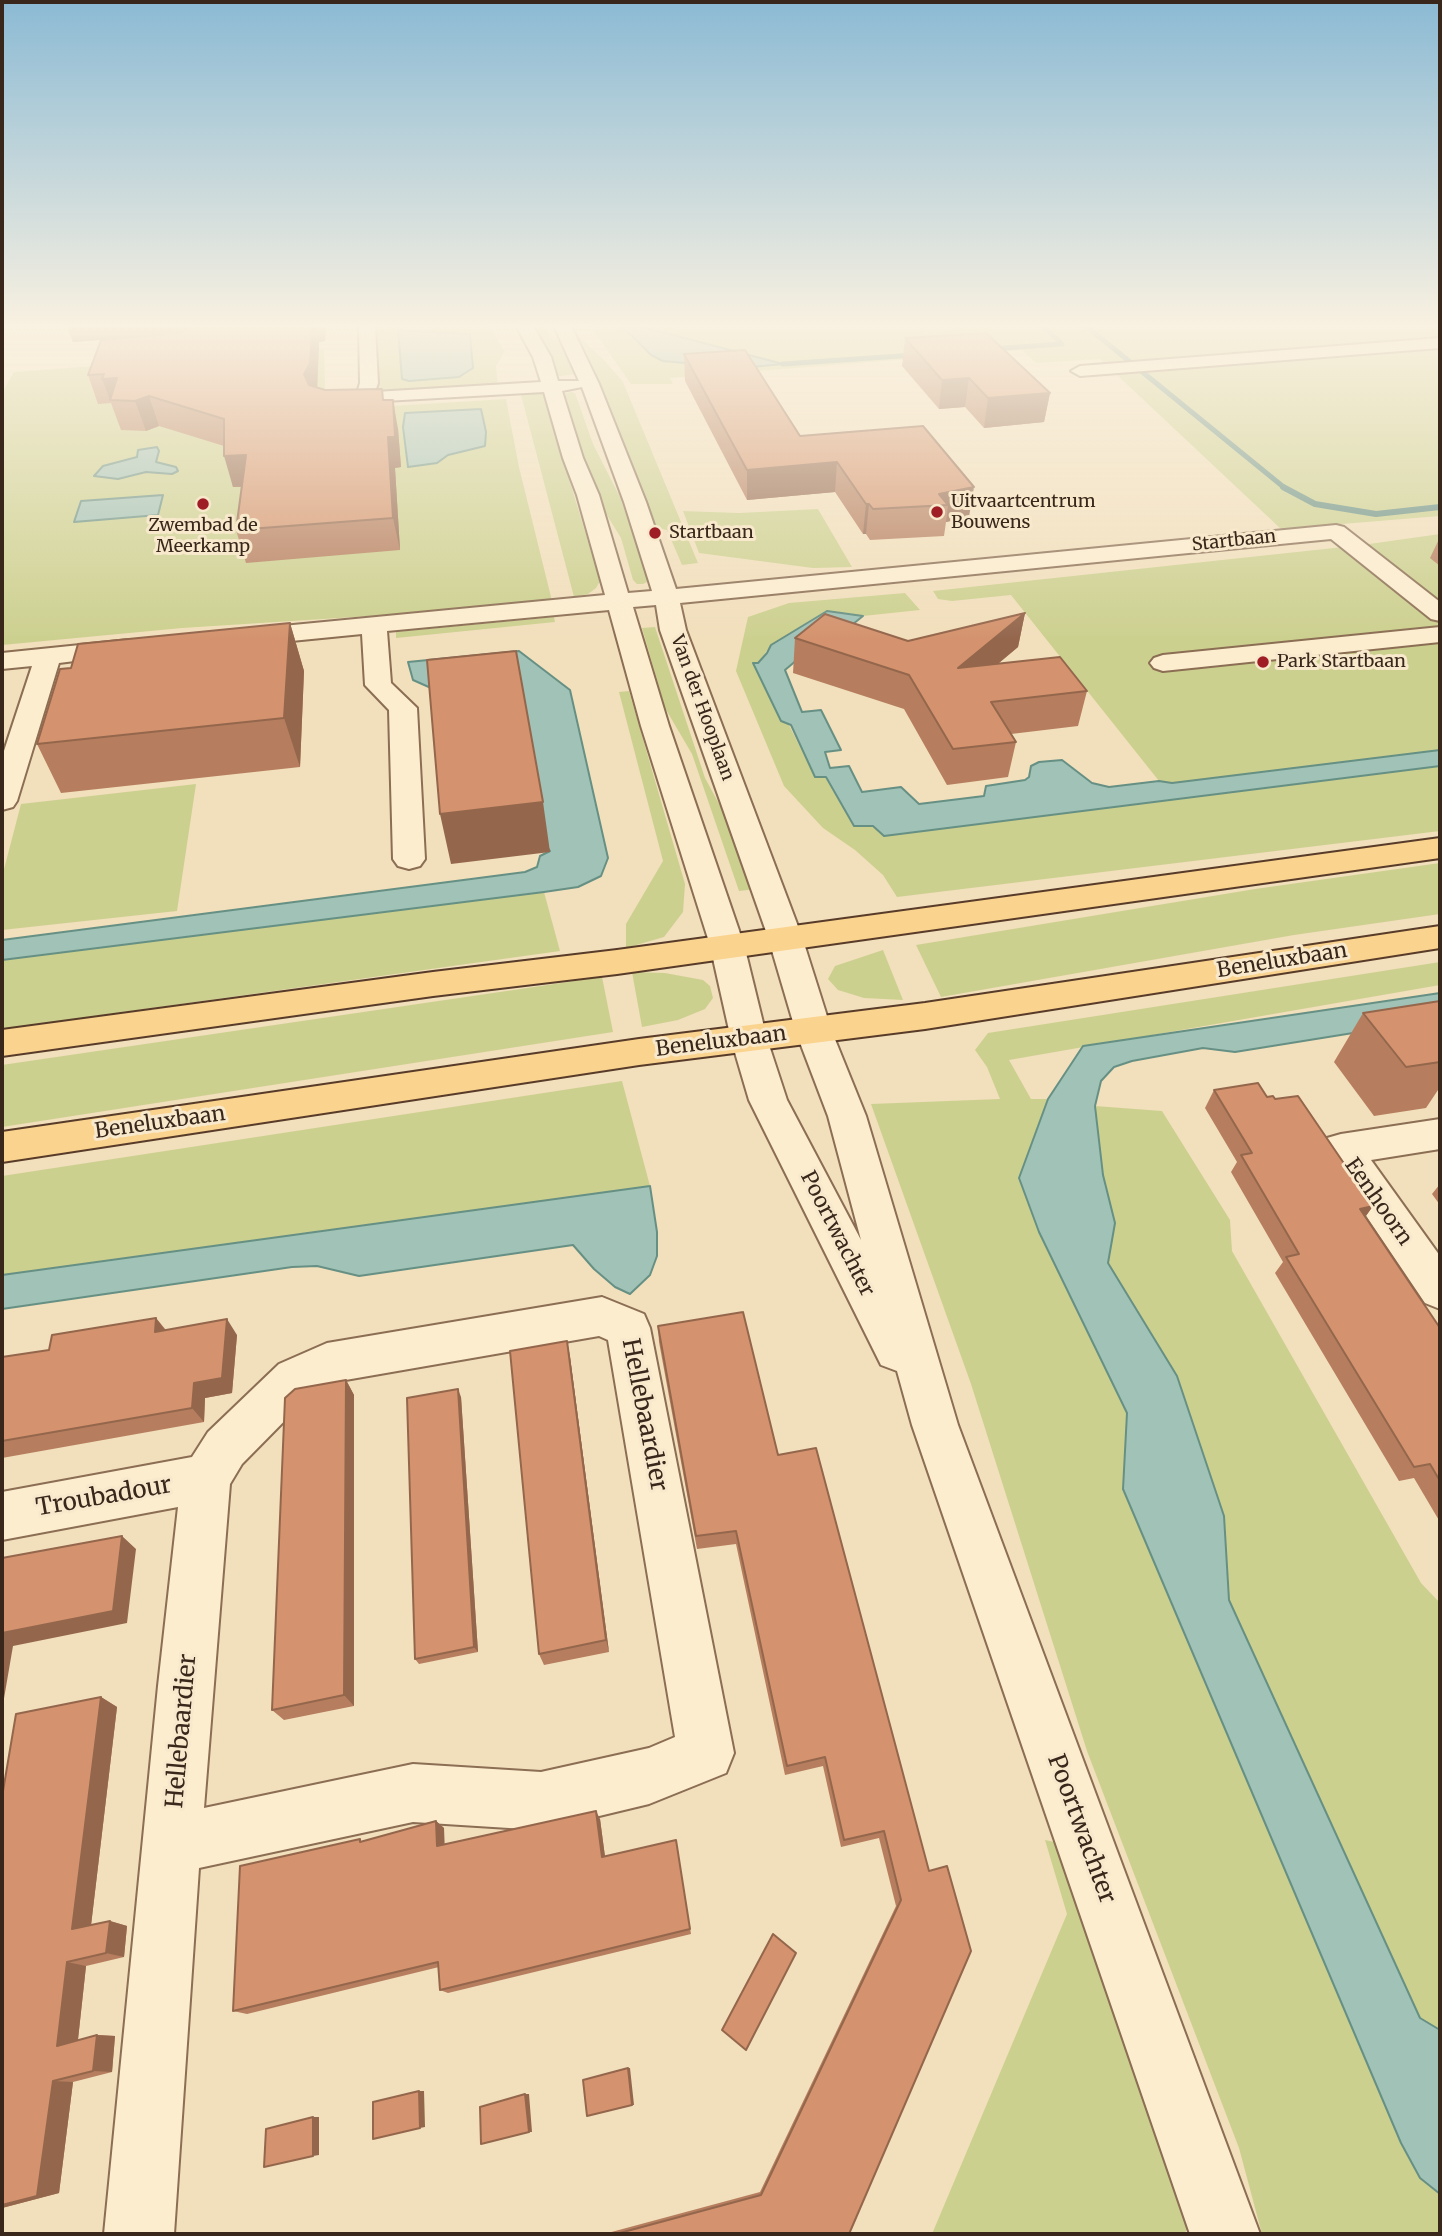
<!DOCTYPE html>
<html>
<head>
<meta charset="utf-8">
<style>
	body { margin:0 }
	#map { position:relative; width:1442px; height:2236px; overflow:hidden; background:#f2dfbc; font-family:Merriweather,serif }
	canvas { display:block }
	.frame { position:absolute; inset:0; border:4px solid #38271a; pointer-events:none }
</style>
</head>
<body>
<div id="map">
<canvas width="1442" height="2236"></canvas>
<div class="frame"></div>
</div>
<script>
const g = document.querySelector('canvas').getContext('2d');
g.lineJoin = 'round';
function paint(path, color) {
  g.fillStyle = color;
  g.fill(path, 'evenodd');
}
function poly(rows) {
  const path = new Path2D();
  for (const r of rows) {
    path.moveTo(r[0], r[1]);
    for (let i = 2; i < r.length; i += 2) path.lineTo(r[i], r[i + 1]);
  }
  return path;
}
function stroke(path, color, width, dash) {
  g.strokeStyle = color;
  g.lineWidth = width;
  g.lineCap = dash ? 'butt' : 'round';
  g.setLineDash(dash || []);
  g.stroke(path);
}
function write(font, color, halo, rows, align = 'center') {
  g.font = font + ' Merriweather,serif';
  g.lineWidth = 6;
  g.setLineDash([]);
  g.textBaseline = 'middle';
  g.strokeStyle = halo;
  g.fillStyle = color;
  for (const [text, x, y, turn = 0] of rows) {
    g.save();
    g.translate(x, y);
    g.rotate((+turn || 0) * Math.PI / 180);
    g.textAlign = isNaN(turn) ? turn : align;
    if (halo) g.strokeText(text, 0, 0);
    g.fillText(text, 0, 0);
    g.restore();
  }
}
const green = poly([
	[361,326,488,326,505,351,496,366,498,387,394,394,372,385],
	[526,326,546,326,550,338,562,342,575,374,555,377],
	[590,326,618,326,630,334,651,355,780,363,639,326,1440,326,1440,516,1281,529,1100,359,1036,363,1022,350,670,378,673,384,631,384],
	[577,335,604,360,623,382,698,563,682,565,667,530,651,527],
	[324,349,325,388,340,419,391,406,506,399,519,467,552,601,433,612,182,628,2,645,2,393,14,372],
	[520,391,543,393,600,581,596,588,588,594,574,597],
	[571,392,575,393,593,444,620,497,649,581,643,584,637,584,633,580,621,538,597,499,563,394],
	[818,509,852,567,813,568,699,553,683,511,739,513],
	[1440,534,1440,750,1172,783,1159,781,1011,595,952,601,938,599,933,591,1362,545],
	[905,593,920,610,863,616,827,611,771,645,758,663,815,777,825,777,854,826,1165,799,1440,766,1440,831,897,897,883,875,855,850,823,828,784,786,736,671,748,617,789,603],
	[554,617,555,622,396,638,396,632],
	[655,627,705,778,730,824,756,889,739,891,692,754,665,708,642,628],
	[629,691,685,884,683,912,664,937,626,948,626,924,663,861,619,692],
	[196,784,177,911,2,930,2,877,21,804],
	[1440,863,1440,914,1294,935,941,997,916,945,1255,889],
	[544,892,560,951,2,1029,2,960],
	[883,950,903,1000,864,998,838,990,828,979,835,966],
	[1440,962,1440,985,1009,1060,1031,1099,1048,1099,1019,1178,1039,1232,1127,1413,1123,1489,1420,2178,1440,2194,1440,2234,1262,2234,1239,2148,1087,1751,971,1384,871,1104,1000,1099,987,1067,975,1050,988,1033],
	[632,972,665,973,703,980,710,986,713,998,705,1009,678,1020,642,1027],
	[602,977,613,1032,2,1127,2,1065],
	[622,1081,650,1186,2,1275,2,1176],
	[1095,1106,1162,1111,1230,1220,1232,1251,1421,1583,1440,1603,1440,2030,1420,2018,1229,1600,1224,1516,1177,1376,1108,1263,1115,1223,1103,1175],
	[1045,1840,1059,1843,1189,2226,1184,2234,932,2234,1067,1914]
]);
const water = poly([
	[618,326,639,326,783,364,741,368,663,361,651,355,630,334,618,326],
	[398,330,470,334,473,368,459,377,409,381,402,379,398,330],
	[481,409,486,432,485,446,448,455,437,463,408,467,403,427,405,413,481,409],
	[157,447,159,451,156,462,176,467,178,471,172,474,146,472,118,479,94,476,103,466,137,457,138,450,157,447],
	[163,495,158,515,74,522,81,501,163,495],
	[827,611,863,616,827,645,818,642,785,670,802,712,821,710,841,750,825,752,830,768,849,766,862,792,901,787,919,804,984,796,986,786,1025,780,1029,777,1031,766,1039,762,1062,760,1092,783,1109,787,1159,781,1172,783,1440,750,1440,766,884,836,873,826,854,826,826,777,815,777,791,725,781,721,753,663,758,663,767,653,771,645,827,611],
	[519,651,570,690,608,858,601,876,578,887,544,892,2,960,2,940,525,872,537,867,540,856,550,851,440,692,413,680,408,662,519,651],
	[1440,993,1440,1019,1235,1052,1203,1048,1132,1061,1114,1067,1101,1081,1095,1106,1103,1175,1115,1223,1108,1263,1177,1376,1224,1516,1229,1600,1420,2018,1440,2030,1440,2194,1420,2178,1401,2143,1123,1489,1127,1413,1039,1232,1019,1178,1048,1099,1083,1046,1440,993],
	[650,1186,657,1232,657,1256,650,1275,630,1294,615,1287,594,1269,573,1245,359,1276,317,1266,292,1267,2,1309,2,1275,650,1186]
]);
const streamFar1 = poly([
	[1086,326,1286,489],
	[990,349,1062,344,1043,326],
	[783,364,914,355]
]);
const stream = poly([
	[1283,487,1315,504,1376,514,1440,507]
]);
const minor = poly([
	[359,326,375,326,378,383,375,392,541,382,533,357,516,326,533,326,551,357,558,381,579,381,554,326,571,326,599,384,646,502,676,589,1336,525,1344,527,1440,602,1440,621,1431,619,1331,539,680,603,686,630,802,937,832,1032,866,1116,958,1425,1260,2234,1190,2234,912,1425,897,1371,881,1365,749,1100,731,1039,710,945,641,726,609,610,387,631,391,683,417,708,425,859,420,866,409,869,398,866,393,859,389,710,365,685,362,634,241,646,232,643,228,638,232,633,241,630,605,595,577,495,563,458,544,392,367,402,357,393,360,383,359,326],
	[582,387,624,502,652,591,628,593,599,495,583,458,562,391,582,387],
	[656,605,660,630,768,937,796,1032,828,1116,861,1240,787,1100,767,1039,744,945,669,726,633,607,656,605],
	[1440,338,1440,348,1080,376,1071,371,1080,366,1440,338],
	[1440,627,1440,642,1163,671,1154,668,1150,663,1154,658,1163,655,1440,627],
	[129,640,138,643,142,648,138,653,59,663,17,801,13,807,2,810,2,757,32,666,2,669,2,653,129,640],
	[1440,1119,1440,1149,1371,1160,1440,1256,1440,1309,1425,1303,1321,1149,1327,1138,1341,1134,1440,1119],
	[602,1297,644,1314,650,1328,734,1753,726,1773,649,1804,541,1830,413,1822,199,1868,174,2234,104,2234,158,1686,178,1507,2,1540,2,1492,192,1457,208,1432,279,1364,327,1343,602,1297],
	[599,1336,608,1340,675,1737,649,1748,541,1772,413,1764,204,1808,230,1484,242,1464,311,1394,334,1382,599,1336]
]);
const major = poly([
	[1440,838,1440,858,617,974,433,996,2,1056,2,1030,433,972,617,950,1440,838],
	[1440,926,1440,948,925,1029,639,1065,2,1162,2,1132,639,1039,925,1003,1440,926]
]);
const wall = poly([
	[67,326,190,326,190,328,192,326,326,326,325,341,319,342,317,388,325,390,385,400,398,429,401,467,395,468,400,550,246,563,236,530,242,487,233,487,224,446,159,426,146,431,121,430,111,403,98,404,88,375,112,339,73,342],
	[905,338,1050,393,1044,422,984,428,965,407,939,409,902,366],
	[684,354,800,436,923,426,969,517,946,522,944,536,870,540,866,534,863,534,835,492,747,500,685,381],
	[1440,537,1440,566,1430,558],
	[1025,613,1018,647,999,663,1087,691,1078,726,1011,734,1016,742,1008,777,947,785,904,709,793,673,795,638,908,641],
	[290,623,304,671,300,767,61,793,37,744,71,668],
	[1440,1001,1440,1087,1426,1108,1374,1116,1334,1062,1363,1013],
	[1214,1090,1267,1097,1373,1206,1365,1217,1440,1328,1440,1522,1414,1478,1399,1481,1275,1273,1283,1262,1231,1172,1237,1162,1205,1108],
	[1440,1184,1440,1205,1432,1194],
	[156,1318,166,1330,237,1335,232,1393,205,1398,204,1422,2,1458,2,1357,49,1350],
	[658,1326,778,1455,929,1871,849,2234,604,2234,760,2192,896,1906,879,1838,841,1847,823,1766,785,1775,736,1544,697,1549,659,1342],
	[567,1341,570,1357,609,1652,544,1665,539,1654],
	[346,1380,354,1395,354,1706,284,1720,272,1710],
	[461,1397,478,1652,419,1664,415,1659],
	[101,1697,117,1707,91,1925,110,1921,127,1926,124,1957,86,1966,78,2040,97,2035,115,2036,112,2072,73,2082,59,2193,2,2208],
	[600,1819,605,1857,676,1840,691,1934,448,1993,440,1990,439,1967,247,2014,233,2011,363,1841,436,1821,444,1828,444,1844]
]);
const shadedWall = poly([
	[67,326,190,326,184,345,112,339,73,342],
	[312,326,326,326,325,341,319,342,317,393,311,403,304,374],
	[117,378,110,400,113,408,102,379],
	[969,378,965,407,939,409,942,380],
	[1050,393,1044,422,984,428,988,398],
	[149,396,159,426,146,431,135,401],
	[393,400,398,429,401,467,395,468,400,550,393,518,388,437],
	[246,455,255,486,233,487,224,456],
	[837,462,835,492,747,500,747,470],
	[974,487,969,517,946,522,948,505,939,494],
	[866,504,869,504,866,534,863,534],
	[1025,613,1018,647,952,702,958,668],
	[290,623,304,671,300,767,284,718],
	[543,802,550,852,451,864,440,814],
	[1373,1206,1361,1223,1360,1209],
	[156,1318,168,1334,155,1332],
	[227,1319,237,1335,232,1393,205,1398,204,1422,192,1408,194,1383],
	[567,1341,570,1357,609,1652,606,1640],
	[346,1380,354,1395,354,1706,344,1695],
	[458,1389,461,1397,478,1652,474,1647],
	[122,1536,136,1549,127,1623,13,1646,2,1710,2,1633],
	[101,1697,117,1707,90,1934,72,1929],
	[596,1811,600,1819,606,1864,602,1857],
	[436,1821,444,1828,445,1853,437,1846],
	[110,1921,127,1926,124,1957,106,1953],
	[67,1962,86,1966,77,2048,57,2046],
	[97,2035,115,2036,112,2072,93,2071],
	[628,2068,630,2068,634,2105,632,2105],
	[53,2081,73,2082,59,2193,2,2208,2,2205],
	[419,2091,424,2091,425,2127,420,2128],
	[525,2094,529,2094,532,2132,529,2132],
	[313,2117,319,2117,319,2155,313,2156]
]);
const building = poly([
	[110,326,134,326,109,329,110,326],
	[192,326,312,326,310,364,304,374,309,385,325,390,382,389,383,400,393,400,395,437,388,437,393,518,236,530,246,455,224,456,224,419,149,396,135,401,110,400,117,378,102,379,104,374,88,375,101,340,181,333,192,326],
	[986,333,1050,393,988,398,969,378,942,380,905,338,986,333],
	[745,350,800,436,923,426,974,487,939,494,948,505,873,509,869,504,866,504,837,462,747,470,684,354,745,350],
	[1025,613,958,668,1060,657,1087,691,991,702,1016,742,953,749,909,675,795,638,825,614,908,641,1025,613],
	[290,623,284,718,37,744,60,669,71,668,78,644,290,623],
	[516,651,543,802,440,814,427,660,516,651],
	[1440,1001,1440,1062,1406,1067,1363,1013,1440,1001],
	[1258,1083,1267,1097,1273,1096,1275,1099,1298,1096,1373,1206,1360,1209,1440,1328,1440,1481,1430,1464,1414,1467,1286,1257,1299,1254,1241,1155,1252,1153,1214,1090,1258,1083],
	[743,1312,778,1455,816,1448,929,1871,947,1866,971,1951,849,2234,616,2234,761,2195,901,1900,884,1831,844,1840,825,1757,787,1766,736,1531,696,1536,658,1326,743,1312],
	[156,1318,155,1332,227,1319,222,1378,194,1383,192,1408,2,1441,2,1357,49,1350,52,1335,156,1318],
	[567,1341,606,1640,539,1654,510,1351,567,1341],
	[346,1380,344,1695,272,1710,285,1398,295,1389,346,1380],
	[458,1389,474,1647,415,1659,407,1398,458,1389],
	[122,1536,113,1611,2,1633,2,1558,122,1536],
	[101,1697,72,1929,110,1921,106,1953,67,1962,57,2046,97,2035,93,2071,53,2081,37,2196,2,2205,2,1797,16,1714,101,1697],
	[596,1811,602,1857,676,1840,690,1929,440,1990,438,1962,233,2011,240,1866,360,1839,360,1842,436,1821,437,1846,596,1811],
	[773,1934,796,1953,746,2050,722,2030,773,1934],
	[628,2068,632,2105,587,2116,583,2080,628,2068],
	[419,2091,420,2128,373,2139,373,2102,419,2091],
	[525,2094,529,2132,481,2144,480,2107,525,2094],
	[313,2117,313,2156,264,2167,266,2129,313,2117]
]);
const markers = [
	[203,504,7,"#9f1e25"],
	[937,512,7,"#9f1e25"],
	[655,533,7,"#9f1e25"],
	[1263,662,7,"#9f1e25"]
];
const farPoinames = [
	["Uitvaartcentrum",951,502],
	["Bouwens",951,523],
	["Zwembad de",203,526,"center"],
	["Meerkamp",203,547,"center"],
	["Startbaan",669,533],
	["Park Startbaan",1277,662]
];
const farStreetnames = [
	["Startbaan",1234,541,-6],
	["Van der Hooplaan",702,708,70]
];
const streetNames = [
	["Beneluxbaan",1282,961,-9],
	["Beneluxbaan",721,1042,-7],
	["Beneluxbaan",160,1123,-8],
	["Eenhoorn",1378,1202,55],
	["Poortwachter",837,1234,63]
];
const nearStreetnames = [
	["Hellebaardier",644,1415,79],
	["Troubadour",104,1497,-10],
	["Hellebaardier",182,1731,-85],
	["Poortwachter",1081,1829,70]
];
paint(green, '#ccd08f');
paint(water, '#a0c2b7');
stroke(water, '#679084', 2);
stroke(streamFar1, '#679084', 5);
stroke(stream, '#679084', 6);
stroke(minor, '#8b6e54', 4);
stroke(major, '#583c29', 4);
paint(minor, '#fcedcf');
paint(major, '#fad38f');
paint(wall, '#b67e5f');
paint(shadedWall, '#94674d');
paint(building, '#d4936e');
stroke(building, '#94674d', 2);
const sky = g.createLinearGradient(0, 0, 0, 639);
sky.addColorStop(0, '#8bbad4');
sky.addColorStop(0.51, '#f9f1e1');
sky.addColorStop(1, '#f9f1e100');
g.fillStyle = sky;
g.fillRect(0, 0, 1442, 639);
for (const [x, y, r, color] of markers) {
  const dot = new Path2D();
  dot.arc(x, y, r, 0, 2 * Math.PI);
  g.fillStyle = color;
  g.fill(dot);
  stroke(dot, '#f8e9cc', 2.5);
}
write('18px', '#38271a', '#f8e9cc', farPoinames, 'left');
write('18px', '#38271a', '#f8e9cc', farStreetnames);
write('21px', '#38271a', '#f8e9cc', streetNames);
write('24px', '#38271a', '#f8e9cc', nearStreetnames);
</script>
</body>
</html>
